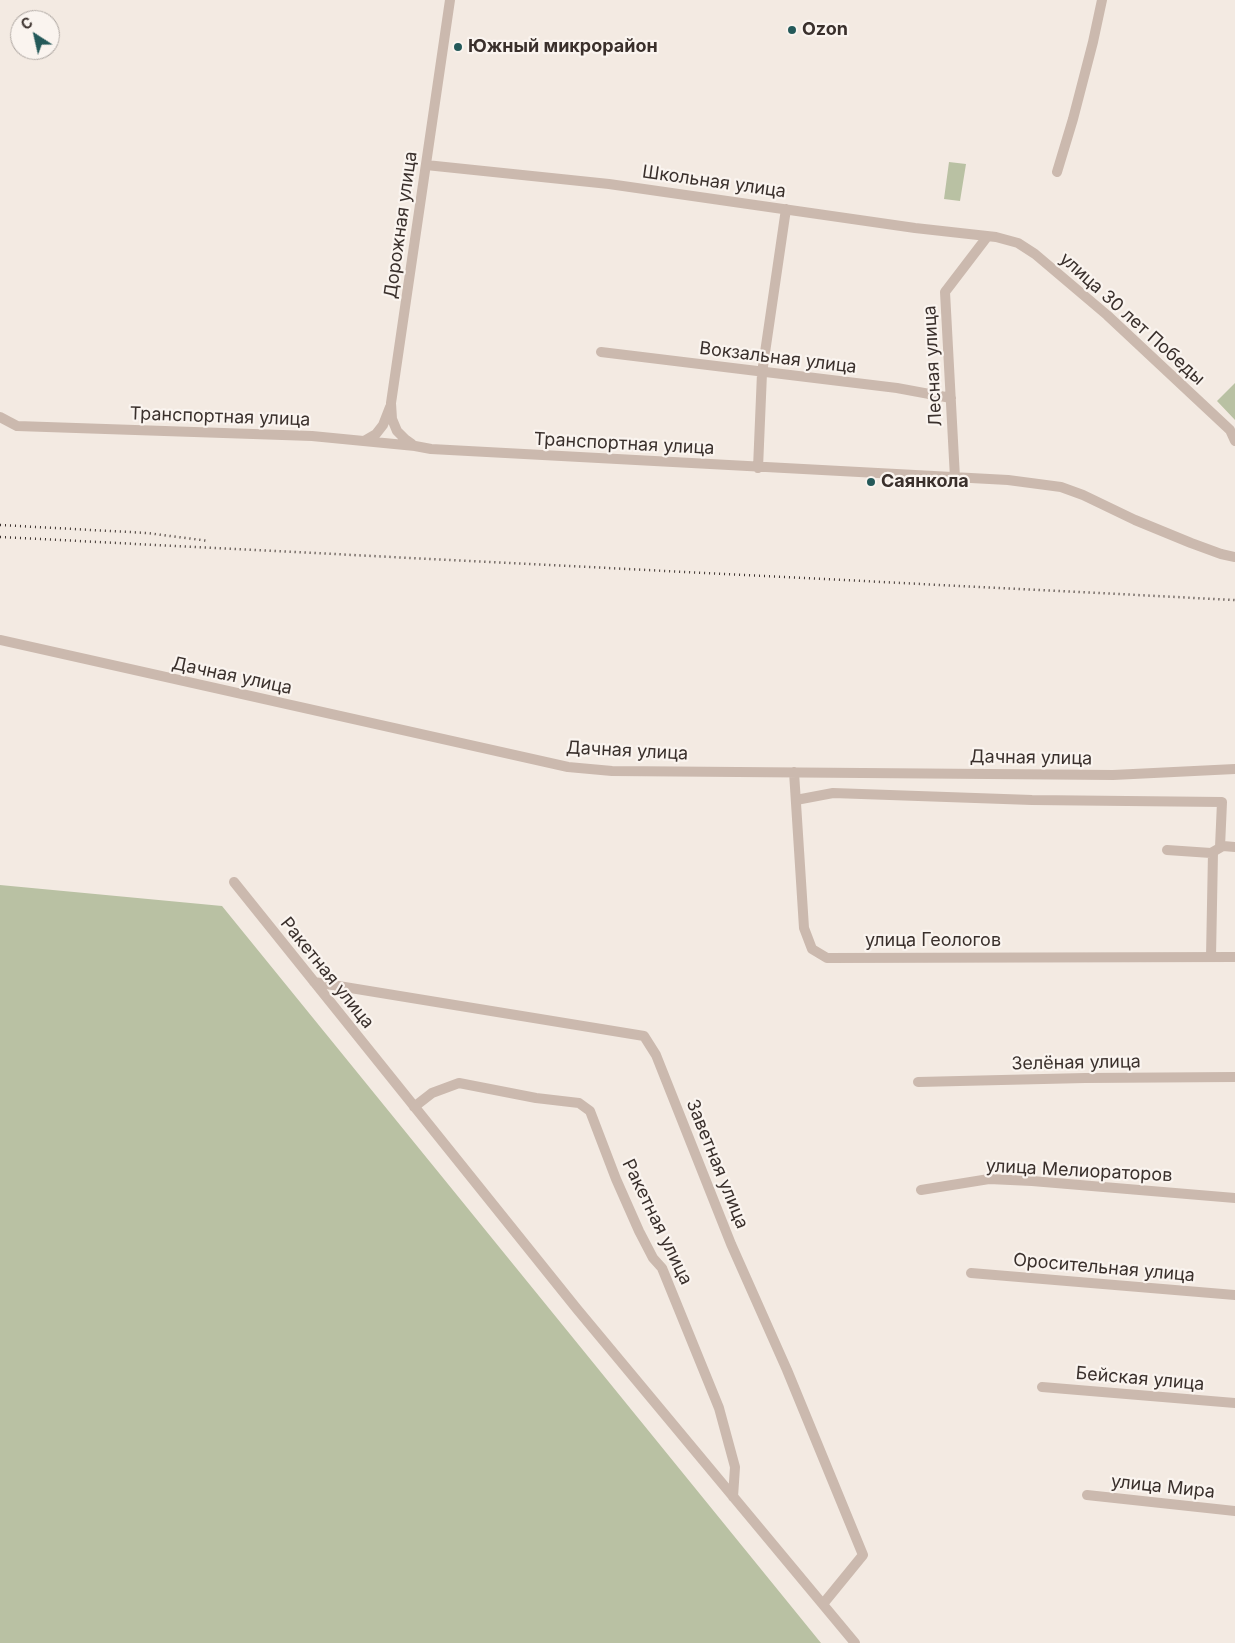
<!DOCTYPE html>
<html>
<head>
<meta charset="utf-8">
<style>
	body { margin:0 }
	#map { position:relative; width:1235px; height:1643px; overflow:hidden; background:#f3eae2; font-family:Inter,sans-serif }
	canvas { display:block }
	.north { position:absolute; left:10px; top:10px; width:50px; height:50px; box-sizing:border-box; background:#faf4ef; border:1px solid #ada6a1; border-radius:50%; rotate:325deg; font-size:14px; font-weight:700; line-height:20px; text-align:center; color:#3a302c }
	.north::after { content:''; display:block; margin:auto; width:18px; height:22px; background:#245959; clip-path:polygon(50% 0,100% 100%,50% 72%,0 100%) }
</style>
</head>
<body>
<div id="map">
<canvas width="1235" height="1643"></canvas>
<div class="north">С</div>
</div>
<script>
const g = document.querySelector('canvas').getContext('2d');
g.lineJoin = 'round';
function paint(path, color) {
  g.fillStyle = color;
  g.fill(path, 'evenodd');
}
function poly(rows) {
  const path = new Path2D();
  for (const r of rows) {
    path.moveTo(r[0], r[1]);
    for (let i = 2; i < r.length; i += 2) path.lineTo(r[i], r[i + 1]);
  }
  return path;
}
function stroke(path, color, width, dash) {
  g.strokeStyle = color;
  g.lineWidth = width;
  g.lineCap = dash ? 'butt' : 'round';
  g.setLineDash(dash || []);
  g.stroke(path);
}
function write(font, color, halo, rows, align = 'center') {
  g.font = font + ' Inter,sans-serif';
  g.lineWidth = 4.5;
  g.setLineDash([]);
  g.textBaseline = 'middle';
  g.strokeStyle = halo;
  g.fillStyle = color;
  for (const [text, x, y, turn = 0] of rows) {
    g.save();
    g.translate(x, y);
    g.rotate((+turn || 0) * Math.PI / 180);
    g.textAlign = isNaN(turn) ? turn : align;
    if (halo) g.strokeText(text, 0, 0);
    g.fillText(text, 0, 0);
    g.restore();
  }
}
const green = poly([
	[949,162,966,164,960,201,944,199],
	[1235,383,1235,420,1217,401],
	[0,885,222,906,821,1643,0,1643]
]);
const minor = poly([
	[426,165,609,184,915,228,996,237,1018,243,1035,254,1107,315,1230,430,1235,441],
	[1057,172,1073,119,1093,42,1102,0],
	[601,352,897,388,951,398],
	[0,417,17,426,312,436,415,446,431,449,1008,480,1061,487,1083,495,1135,520,1191,543,1221,554,1235,557],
	[364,441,376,434,383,425,390,407],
	[412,444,405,439,397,431,392,419,391,403,450,0],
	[758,468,762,373,786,209],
	[955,478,945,292,987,237],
	[0,640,568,767,612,771,1113,775,1235,769],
	[794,772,804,928,812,949,827,958,1235,957],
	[796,800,833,793,1032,800,1222,802,1220,847],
	[1167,850,1211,853,1223,846,1235,847],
	[234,882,577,1309,855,1643],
	[1211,957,1213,852],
	[314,982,644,1036,656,1055,731,1244,787,1370,863,1555,823,1604],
	[918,1082,1085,1078,1235,1077],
	[414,1107,432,1093,459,1083,536,1098,579,1103,590,1111,616,1179,639,1231,653,1258,662,1268,719,1408,735,1467,733,1497],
	[921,1190,989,1179,1032,1181,1235,1198],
	[971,1273,1235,1295],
	[1042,1387,1235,1403],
	[1087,1495,1235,1511]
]);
const rail = poly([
	[0,525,147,533,209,541],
	[0,537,1235,600]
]);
const markers = [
	[792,30,5,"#245959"],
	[458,47,5,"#245959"],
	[871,482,5,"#245959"]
];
const poiNames = [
	["Ozon",802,30],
	["Южный микрорайон",468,47],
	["Саянкола",881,482]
];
const streetNames = [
	["Школьная улица",714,182,8],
	["Дорожная улица",401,225,-82],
	["улица 30 лет Победы",1132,319,42],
	["Вокзальная улица",778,358,7],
	["Лесная улица",933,366,-93],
	["Транспортная улица",220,417,2],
	["Транспортная улица",624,444,3],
	["Дачная улица",232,676,12],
	["Дачная улица",627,751,3],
	["Дачная улица",1031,758,1],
	["улица Геологов",933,941],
	["Ракетная улица",327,973,51],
	["Зелёная улица",1076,1063,-1],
	["Заветная улица",717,1164,68],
	["улица Мелиораторов",1079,1171,3],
	["Ракетная улица",657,1222,64],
	["Оросительная улица",1104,1268,5],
	["Бейская улица",1140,1379,5],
	["улица Мира",1163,1487,6]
];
paint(green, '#b9c1a3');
stroke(minor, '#cbb9ae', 10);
stroke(rail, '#3a302c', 2.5, [1, 4]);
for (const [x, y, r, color] of markers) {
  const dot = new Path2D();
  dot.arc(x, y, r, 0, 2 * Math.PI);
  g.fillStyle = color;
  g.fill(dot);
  stroke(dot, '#faf4ef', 2);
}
write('bold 18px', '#3a302c', '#faf4ef', poiNames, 'left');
write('18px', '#3a302c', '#faf4ef', streetNames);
</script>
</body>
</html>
